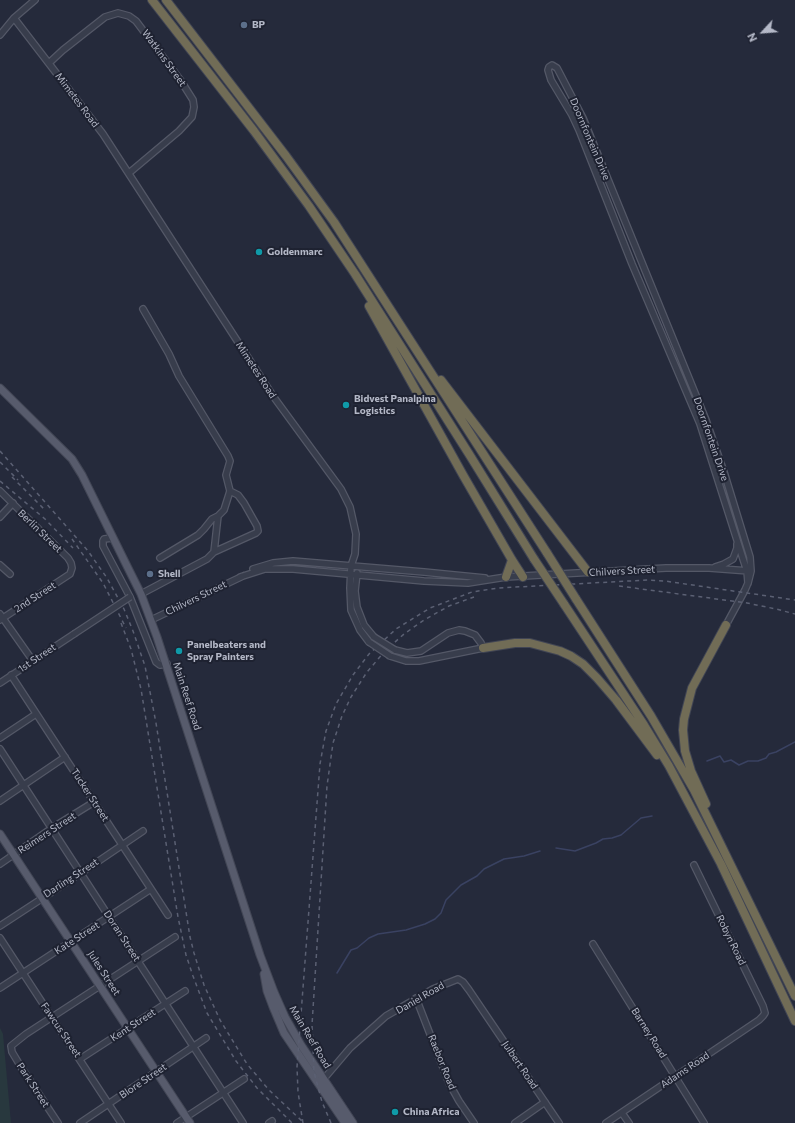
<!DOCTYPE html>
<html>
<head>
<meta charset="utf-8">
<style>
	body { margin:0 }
	#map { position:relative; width:795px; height:1123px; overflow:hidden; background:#252a3b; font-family:Commissioner,sans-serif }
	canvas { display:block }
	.north { position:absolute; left:743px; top:12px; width:40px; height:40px; -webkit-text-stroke:3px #1e2231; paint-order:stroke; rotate:244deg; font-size:11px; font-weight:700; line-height:16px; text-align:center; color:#b4b8c7 }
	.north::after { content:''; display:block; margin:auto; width:14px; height:18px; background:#b4b8c7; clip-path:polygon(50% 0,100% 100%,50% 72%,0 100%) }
</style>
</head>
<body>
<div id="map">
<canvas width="795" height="1123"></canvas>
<div class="north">N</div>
</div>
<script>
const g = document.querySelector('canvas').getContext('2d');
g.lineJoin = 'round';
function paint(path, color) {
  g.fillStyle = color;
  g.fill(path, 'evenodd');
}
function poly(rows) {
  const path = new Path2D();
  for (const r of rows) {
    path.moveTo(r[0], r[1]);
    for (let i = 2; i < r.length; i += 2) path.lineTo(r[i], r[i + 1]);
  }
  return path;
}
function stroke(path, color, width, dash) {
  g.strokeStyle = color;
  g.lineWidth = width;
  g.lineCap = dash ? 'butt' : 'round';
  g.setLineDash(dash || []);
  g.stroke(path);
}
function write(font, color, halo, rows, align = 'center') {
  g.font = font + ' Commissioner,sans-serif';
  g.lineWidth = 4;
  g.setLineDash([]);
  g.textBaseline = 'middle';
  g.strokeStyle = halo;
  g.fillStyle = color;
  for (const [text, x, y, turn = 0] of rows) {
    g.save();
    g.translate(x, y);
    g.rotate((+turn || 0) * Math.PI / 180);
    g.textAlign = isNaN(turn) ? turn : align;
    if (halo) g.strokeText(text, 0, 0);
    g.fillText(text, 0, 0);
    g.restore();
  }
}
const green = poly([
	[0,1028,3,1034,11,1123,0,1123]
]);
const stream = poly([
	[707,761,720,756,724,762,731,760,739,765,748,761,758,761,766,758,769,754,776,752,795,742],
	[556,848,575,851,596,843,603,839,612,838,621,835,641,818,652,816],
	[337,973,351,950,357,948,369,938,378,934,406,930,425,924,435,919,441,913,446,900,461,885,477,876,484,869,504,859,524,856,540,851]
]);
const minor = poly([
	[14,18,103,134,273,396,341,489,350,507,356,534,355,554,351,566,350,588,351,610,360,630,369,642],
	[0,35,14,18,35,0],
	[49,63,63,50,105,17,118,13,129,16,136,21,181,81,193,100,194,107,192,117,179,131,129,173],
	[0,491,68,558,71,563,72,568,70,574,0,620],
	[0,517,13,503],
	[113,538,104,539,103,541,103,546,130,597,156,662,160,665,167,664],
	[214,552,256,533,258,531,257,526,244,503,238,495,230,491],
	[160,558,198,535,204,529,212,519,218,516],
	[0,565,10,574],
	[715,567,724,564,733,559,737,548,737,544],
	[253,569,273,563,293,561,424,572,485,578],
	[357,573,355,591,357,607,364,625,374,637],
	[240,577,265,569,293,569,424,581,468,583,506,577,666,568,709,568,749,571],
	[141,594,207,559,214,552,218,516,224,510,230,491,226,475,230,461,228,456,179,376,169,354,143,309],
	[0,614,33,661],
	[151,620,243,576],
	[726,625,745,590,748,583,751,571,750,557,724,472,706,420,583,118,557,68,552,65,549,67,548,70,551,80,572,115,579,130,632,264,700,424,743,559,747,571,748,583],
	[390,656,406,661,419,661,483,648,481,643,475,635,465,631,459,630,448,633,421,651,407,653,395,650],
	[11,675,168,915],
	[0,683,74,634],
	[0,738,36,714],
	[0,749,243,1123],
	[0,801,65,757],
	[0,864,52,828,94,802],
	[0,926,81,873,143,831],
	[0,938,121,1123],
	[593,944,704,1123],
	[0,988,151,889],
	[416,998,449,1083,459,1101,474,1123],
	[80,1059,185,991],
	[322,1081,350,1048,386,1016,433,989,458,979,463,982,469,990,559,1123],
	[622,1113,629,1123],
	[58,1123,21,1067,12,1052,11,1046,26,1034,175,937],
	[80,1123,206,1038],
	[177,1123,244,1079],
	[269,1123,272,1121],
	[515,1123,545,1102],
	[606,1123,759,1020,763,1016,765,1013,763,1006,694,865]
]);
const major = poly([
	[0,388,72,459,82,475,127,566,141,594,157,637,260,955,274,992,285,1017,301,1045,353,1123],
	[0,834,190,1123],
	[264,974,267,991,273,1007,284,1033,345,1123]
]);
const highway = poly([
	[152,0,254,131,309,206,355,274,469,454,534,559],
	[166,0,286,156,334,222,547,553],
	[369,306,463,475,512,560,523,577],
	[441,380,588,572],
	[506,577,512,560],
	[576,599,651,716,694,790,795,996],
	[564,604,644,725,669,766,721,864,795,1021],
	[483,648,515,643,530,643,560,651,571,656,583,664,597,678,616,700,657,755],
	[706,804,691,771,685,751,683,730,684,719,692,688,726,625]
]);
const rail = poly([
	[0,451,88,551,107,578,124,609,133,631,145,666,156,723,190,937,194,953,204,985,220,1020,247,1064,269,1090,303,1122],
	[0,462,18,480],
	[12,477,45,510],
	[0,481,45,519,73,548],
	[72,539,103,583,126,628],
	[619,586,747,603,776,609,795,614],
	[121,623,131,649,141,689,178,917,186,955,193,976,207,1013,236,1061,257,1088,292,1123],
	[303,1123,298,1092,297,1067,320,764,326,731,336,704,353,675,369,654,396,629,430,608,472,592,498,588,648,580,665,581,795,600],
	[331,1123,322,1102,314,1072,312,1025,327,786,333,743,342,716,351,697,367,672,385,651,404,634,424,620,449,606,474,597]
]);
const minorBridge = poly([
	[74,634,130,597],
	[374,637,395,650],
	[369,642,390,656]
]);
const highwayBridge = poly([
	[547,553,576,599],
	[534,559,564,604]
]);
const markers = [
	[244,25,4,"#5c6f8a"],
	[259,252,4,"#0f9aa8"],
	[346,405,4,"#0f9aa8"],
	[150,574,4,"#5c6f8a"],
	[179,651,4,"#0f9aa8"],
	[395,1112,4,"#0f9aa8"]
];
const poiNames = [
	["BP",252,25],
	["Goldenmarc",267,252],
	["Bidvest Panalpina",354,399],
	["Logistics",354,411],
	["Shell",158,574],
	["Panelbeaters and",187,645],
	["Spray Painters",187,657],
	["China Africa",403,1112]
];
const streetNames = [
	["Watkins Street",164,58,54],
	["Mimetes Road",77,100,53],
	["Doornfontein Drive",590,139,67],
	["Mimetes Road",256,370,57],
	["Doornfontein Drive",711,439,71],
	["Berlin Street",40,531,44],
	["Chilvers Street",622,571,-3],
	["2nd Street",35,597,-33],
	["Chilvers Street",196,598,-26],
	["1st Street",37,658,-34],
	["Main Reef Road",187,696,72],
	["Tucker Street",90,795,57],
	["Reimers Street",47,833,-33],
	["Darling Street",71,878,-33],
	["Doran Street",122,936,57],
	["Kate Street",77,938,-33],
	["Robyn Road",731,940,64],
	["Jules Street",104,973,57],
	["Daniel Road",420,998,-30],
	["Kent Street",133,1025,-33],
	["Fawcus Street",61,1030,56],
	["Barney Road",649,1033,58],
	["Main Reef Road",310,1037,59],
	["Raebor Road",442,1062,68],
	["Julbert Road",520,1065,56],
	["Adams Road",685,1070,-34],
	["Blore Street",143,1081,-34],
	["Park Street",33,1085,57]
];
paint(green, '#28383e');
stroke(stream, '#3a4262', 1.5);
stroke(minor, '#545867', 8);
stroke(major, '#424655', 9);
stroke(highway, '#414554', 10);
stroke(minor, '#383d4c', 5.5);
stroke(major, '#575b6c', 7);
stroke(highway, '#716c56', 8);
stroke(rail, '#5b6073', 1.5, [4, 4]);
stroke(minorBridge, '#545867', 8, []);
stroke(highwayBridge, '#414554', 10, []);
stroke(minorBridge, '#383d4c', 5.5);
stroke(highwayBridge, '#716c56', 8);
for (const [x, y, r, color] of markers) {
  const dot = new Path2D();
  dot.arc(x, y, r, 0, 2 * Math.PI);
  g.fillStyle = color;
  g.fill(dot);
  stroke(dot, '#1e2231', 1.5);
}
write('bold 10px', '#b4b8c7', '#1e2231', poiNames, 'left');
write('10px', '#b4b8c7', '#1e2231', streetNames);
</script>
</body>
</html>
